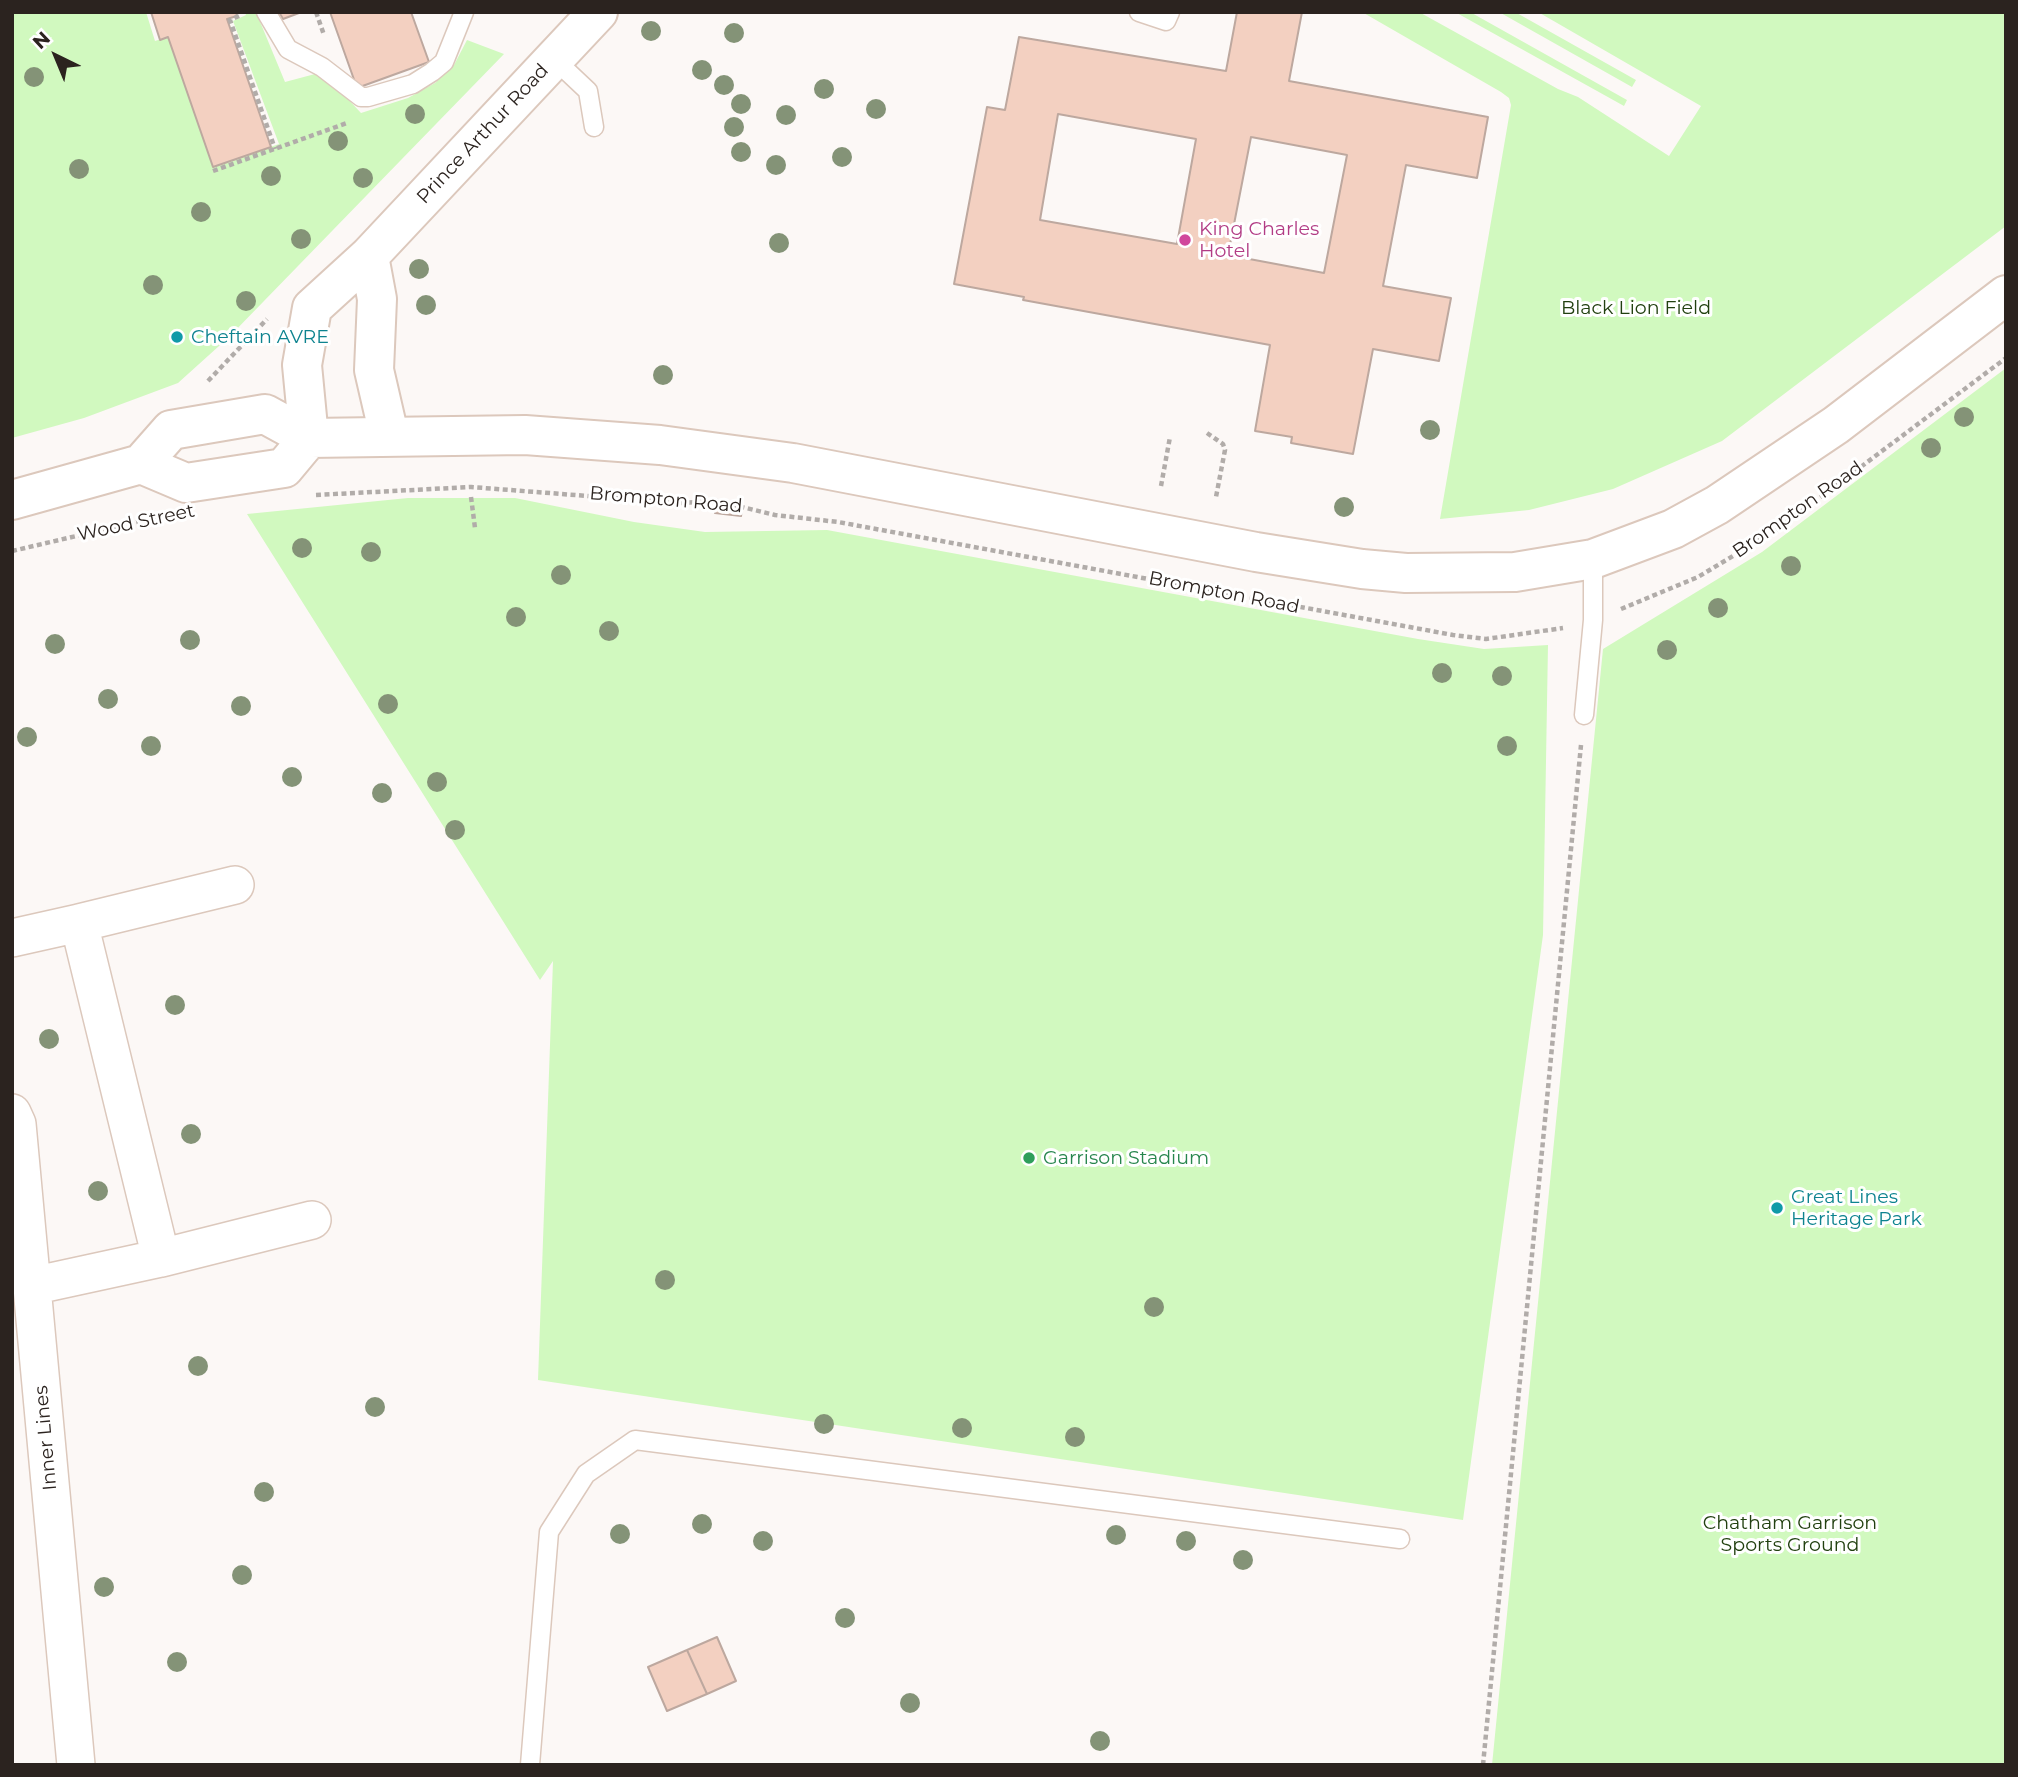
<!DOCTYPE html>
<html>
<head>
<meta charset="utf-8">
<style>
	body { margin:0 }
	#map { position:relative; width:2018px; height:1777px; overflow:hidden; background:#fcf8f6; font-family:Montserrat,sans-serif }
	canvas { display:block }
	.frame { position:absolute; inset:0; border:14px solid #2b231f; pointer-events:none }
	.north { position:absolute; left:21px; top:21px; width:70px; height:70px; -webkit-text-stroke:5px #fff; paint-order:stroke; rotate:317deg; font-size:19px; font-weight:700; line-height:28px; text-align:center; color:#2b231f }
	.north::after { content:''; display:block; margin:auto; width:24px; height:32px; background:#2b231f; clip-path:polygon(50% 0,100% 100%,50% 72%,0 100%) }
</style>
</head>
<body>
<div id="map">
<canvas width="2018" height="1777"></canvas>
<div class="frame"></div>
<div class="north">N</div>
</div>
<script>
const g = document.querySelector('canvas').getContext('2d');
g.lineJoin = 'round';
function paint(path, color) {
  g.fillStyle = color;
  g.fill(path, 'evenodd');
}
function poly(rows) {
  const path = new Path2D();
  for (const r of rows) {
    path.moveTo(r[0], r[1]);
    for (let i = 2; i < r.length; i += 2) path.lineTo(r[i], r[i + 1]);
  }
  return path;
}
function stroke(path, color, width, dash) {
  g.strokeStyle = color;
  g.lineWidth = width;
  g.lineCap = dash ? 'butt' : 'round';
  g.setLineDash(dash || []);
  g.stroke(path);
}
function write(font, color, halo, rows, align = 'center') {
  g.font = font + ' Montserrat,sans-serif';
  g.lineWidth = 6;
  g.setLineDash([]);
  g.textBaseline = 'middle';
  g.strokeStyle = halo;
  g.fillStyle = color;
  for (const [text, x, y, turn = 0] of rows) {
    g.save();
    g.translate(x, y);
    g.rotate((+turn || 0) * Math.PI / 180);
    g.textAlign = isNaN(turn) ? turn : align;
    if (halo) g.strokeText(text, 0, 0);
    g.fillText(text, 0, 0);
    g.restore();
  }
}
const green = poly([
	[12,12,146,12,155,41,168,37,213,167,279,144,233,21,246,15,245,12,256,12,285,82,315,74,345,96,361,113,408,98,435,83,454,65,467,40,504,54,229,337,178,383,84,418,12,438],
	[1362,12,1419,12,1558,89,1578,97,1669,156,1701,106,1538,12,2006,12,2006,226,1722,441,1613,489,1529,510,1440,519,1511,105,1509,98,1501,92],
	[1455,12,1470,12,1627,100,1624,106],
	[1499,12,1515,12,1636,80,1632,87],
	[2006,368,2006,1765,1492,1765,1603,649,1762,552],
	[408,498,515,498,634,522,705,532,827,530,1418,639,1484,649,1548,645,1543,935,1463,1520,538,1380,553,961,540,980,247,514]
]);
const building = poly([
	[151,12,236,12,237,16,227,19,271,147,213,167,168,37,160,40,151,12],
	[279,12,299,12,299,13,283,19,279,12],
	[330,12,411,12,429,62,357,88,330,12],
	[1237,12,1302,12,1289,81,1488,117,1477,178,1406,165,1383,286,1451,298,1439,361,1373,349,1353,454,1291,443,1292,437,1255,431,1270,345,1023,300,1024,297,954,284,987,107,1005,110,1019,37,1226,71,1237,12],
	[1058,114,1196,139,1177,244,1040,220,1058,114],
	[1251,137,1347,155,1324,273,1228,255,1251,137],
	[716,506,742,509,741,516,715,513,716,506],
	[717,1637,736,1681,707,1694,687,1650,717,1637],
	[687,1650,707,1694,667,1711,648,1667,687,1650]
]);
const path = poly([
	[316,12,324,35],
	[239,16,230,20,275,149],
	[213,171,347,123],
	[208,381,267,319],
	[1207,433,1223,444,1225,450,1216,497],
	[1161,486,1170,437],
	[316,495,471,487,679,503,717,501,775,515,838,522,1453,635,1486,639,1563,628],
	[471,497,475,528],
	[12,551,158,517],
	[1621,609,1698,577,1778,529,2006,358],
	[1483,1765,1581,745]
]);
const lane = poly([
	[266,12,288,49,322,67,361,97,368,97,413,84,432,72,444,62,464,12],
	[1139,12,1166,21,1170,12],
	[553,58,588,91,594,127],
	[1584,715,1593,620,1593,559],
	[530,1765,549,1532,586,1474,635,1440,1400,1539]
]);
const street = poly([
	[79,923,235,885],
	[12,938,79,923,161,1258,32,1286],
	[12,1113,17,1124,76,1765],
	[161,1258,312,1220]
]);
const secondary = poly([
	[369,256,377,299,374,370,389,435],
	[309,438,302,365,312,308,369,256,598,12]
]);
const primary = poly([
	[141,464,186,483,284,468,309,438],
	[12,500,141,464,171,430,265,414,309,438,525,435,660,445,793,463,1256,552,1362,569,1406,573,1515,572,1593,559,1673,529,1717,505,1836,425,2006,295]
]);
const trees = [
	[651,31],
	[734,33],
	[702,70],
	[34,77],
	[724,85],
	[824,89],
	[741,104],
	[876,109],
	[415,114],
	[786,115],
	[734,127],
	[338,141],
	[741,152],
	[842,157],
	[776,165],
	[79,169],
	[271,176],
	[363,178],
	[201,212],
	[301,239],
	[779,243],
	[419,269],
	[153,285],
	[246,301],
	[426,305],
	[663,375],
	[1964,417],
	[1430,430],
	[1931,448],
	[1344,507],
	[302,548],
	[371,552],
	[1791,566],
	[561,575],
	[1718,608],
	[516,617],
	[609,631],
	[190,640],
	[55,644],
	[1667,650],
	[1442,673],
	[1502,676],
	[108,699],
	[388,704],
	[241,706],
	[27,737],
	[151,746],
	[1507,746],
	[292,777],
	[437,782],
	[382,793],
	[455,830],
	[175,1005],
	[49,1039],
	[191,1134],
	[98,1191],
	[665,1280],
	[1154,1307],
	[198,1366],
	[375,1407],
	[824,1424],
	[962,1428],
	[1075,1437],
	[264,1492],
	[702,1524],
	[620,1534],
	[1116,1535],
	[763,1541],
	[1186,1541],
	[1243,1560],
	[242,1575],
	[104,1587],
	[845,1618],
	[177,1662],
	[910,1703],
	[1100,1741]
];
const markers = [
	[1185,240,7,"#d1479c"],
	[177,337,7,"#0f9aa8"],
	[1029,1158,7,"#2e9e5b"],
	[1777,1208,7,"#0f9aa8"]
];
const streetNames = [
	["Prince Arthur Road",483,134,-47],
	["Brompton Road",666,500,5],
	["Brompton Road",1798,510,-35],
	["Wood Street",136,523,-12],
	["Brompton Road",1224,593,11],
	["Inner Lines",46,1438,-95]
];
const hotelNames = [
	["King Charles",1199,229],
	["Hotel",1199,251]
];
const parkNames = [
	["Black Lion Field",1636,308],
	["Chatham Garrison",1790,1523],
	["Sports Ground",1790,1545]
];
const cultureNames = [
	["Cheftain AVRE",191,337],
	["Great Lines",1791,1197],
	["Heritage Park",1791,1219]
];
const leisureNames = [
	["Garrison Stadium",1043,1158]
];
paint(green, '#d1f9bf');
paint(building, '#f3d0c1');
stroke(building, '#bda89f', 2);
stroke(lane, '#dcc8bc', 21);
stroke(street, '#dcc8bc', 40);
stroke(secondary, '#dcc8bc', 42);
stroke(primary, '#dcc8bc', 42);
stroke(path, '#b1aca9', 4.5, [5, 3.5]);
stroke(lane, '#fff', 18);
stroke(street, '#fff', 37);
stroke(secondary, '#fff', 38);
stroke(primary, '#fff', 38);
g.fillStyle = '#849377';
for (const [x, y] of trees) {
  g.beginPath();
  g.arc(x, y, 10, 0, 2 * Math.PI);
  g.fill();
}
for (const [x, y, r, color] of markers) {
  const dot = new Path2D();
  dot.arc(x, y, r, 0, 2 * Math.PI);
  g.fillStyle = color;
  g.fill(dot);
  stroke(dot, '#fff', 2.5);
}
write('19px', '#2b231f', '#fff', streetNames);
write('19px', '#b23c85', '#fff', hotelNames, 'left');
write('19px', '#21400f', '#fff', parkNames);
write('19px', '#0d838f', '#fff', cultureNames, 'left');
write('19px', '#27864d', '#fff', leisureNames, 'left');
</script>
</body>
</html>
